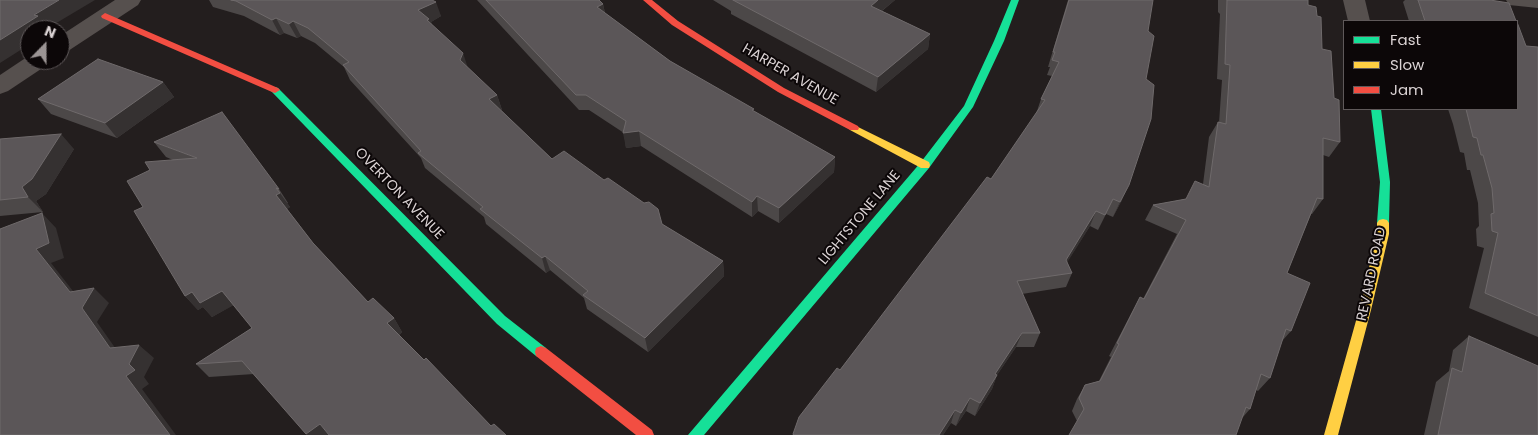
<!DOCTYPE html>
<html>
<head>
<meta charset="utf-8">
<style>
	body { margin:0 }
	#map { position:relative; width:1538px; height:435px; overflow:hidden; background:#231e1e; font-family:Poppins,sans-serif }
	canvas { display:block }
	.legend { position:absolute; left:1343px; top:20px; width:175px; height:90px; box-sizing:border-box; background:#0c0708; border:1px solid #5f595a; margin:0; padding:6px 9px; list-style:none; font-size:15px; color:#dbd3d4 }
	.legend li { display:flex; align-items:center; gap:10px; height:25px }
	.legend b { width:25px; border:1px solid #5f595a }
	.north { position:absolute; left:20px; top:20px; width:50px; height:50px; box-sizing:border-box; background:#0c0708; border:1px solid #5f595a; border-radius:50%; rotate:22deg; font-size:14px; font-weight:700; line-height:20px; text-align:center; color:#dbd3d4 }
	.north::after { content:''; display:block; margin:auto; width:18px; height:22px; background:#9b9494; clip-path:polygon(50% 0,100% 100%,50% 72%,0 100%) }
</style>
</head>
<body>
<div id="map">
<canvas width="1538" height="435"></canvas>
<ul class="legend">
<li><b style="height:6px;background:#16e098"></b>Fast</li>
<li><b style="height:6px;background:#ffcf43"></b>Slow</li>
<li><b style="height:6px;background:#f24e42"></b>Jam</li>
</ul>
<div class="north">N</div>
</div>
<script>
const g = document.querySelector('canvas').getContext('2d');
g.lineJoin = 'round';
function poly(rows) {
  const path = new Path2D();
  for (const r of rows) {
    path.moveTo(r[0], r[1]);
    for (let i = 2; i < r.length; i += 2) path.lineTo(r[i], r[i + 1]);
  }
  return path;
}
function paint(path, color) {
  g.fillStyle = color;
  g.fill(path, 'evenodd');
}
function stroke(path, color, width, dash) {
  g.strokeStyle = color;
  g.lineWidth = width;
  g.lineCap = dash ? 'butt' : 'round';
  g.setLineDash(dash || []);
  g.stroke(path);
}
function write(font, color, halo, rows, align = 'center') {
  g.font = font + ' Poppins,sans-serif';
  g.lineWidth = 4;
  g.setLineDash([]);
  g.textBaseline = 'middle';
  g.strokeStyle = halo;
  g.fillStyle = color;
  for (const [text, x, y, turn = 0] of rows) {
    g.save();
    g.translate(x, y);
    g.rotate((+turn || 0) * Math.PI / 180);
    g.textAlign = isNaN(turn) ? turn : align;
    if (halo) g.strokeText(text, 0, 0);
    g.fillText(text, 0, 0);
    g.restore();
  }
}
const street = poly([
	[115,0,141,0,138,5,68,51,60,53,60,36,115,0],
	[1343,0,1365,0,1370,21,1348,21,1343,0],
	[1506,0,1538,0,1538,8,1509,5,1506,0],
	[30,55,30,60,50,60,47,65,8,91,0,94,0,75,30,55]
]);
const fast = poly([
	[1011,0,1019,0,1004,41,973,107,929,168,704,435,688,435,921,162,964,106,994,41,1011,0],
	[275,87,278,88,505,316,546,348,547,352,546,356,541,358,536,356,497,324,272,92,270,90,272,88,275,87],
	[1371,109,1381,109,1390,182,1389,223,1387,226,1383,227,1379,226,1377,223,1380,182,1371,109]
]);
const slow = poly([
	[854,125,929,162,930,165,929,168,921,168,850,130,849,128,850,126,854,125],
	[1383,219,1387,220,1389,223,1389,234,1371,310,1338,435,1324,435,1359,310,1377,234,1377,223,1379,220,1383,219]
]);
const jam = poly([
	[643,0,652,0,678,21,784,88,858,126,859,128,858,130,850,130,778,92,672,25,643,0],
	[105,13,278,88,280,90,275,93,272,92,102,18,101,16,105,13],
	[541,346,546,348,652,430,654,435,636,435,536,356,535,352,536,348,541,346]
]);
const wall = poly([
	[209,0,432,0,441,16,431,22,432,25,468,68,497,95,502,110,501,110,552,159,662,224,723,261,724,276,648,352,587,309,584,298,550,270,546,273,486,224,484,217,425,168,421,158,350,80,344,67,315,43,301,36,297,38,284,33,280,35,244,16,213,7],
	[477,0,599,0,603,4,605,13,670,61,755,112,835,157,834,172,779,223,758,211,752,217,641,146,626,148,624,133,589,110,579,110],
	[713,0,895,0,882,11,930,34,928,49,876,92,731,14,731,11],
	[1068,0,1148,31,1122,200,1113,217,1106,214,1098,230,1090,226,1067,262,1072,273,1066,287,1022,294,1040,333,1034,347,1016,347,997,375,992,389,975,416,966,411,956,426,951,423,943,435,792,435,793,434,840,370,991,179,1036,114,1041,99,1052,76,1047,75,1050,67,1048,67],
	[1218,0,1308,0,1308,5,1317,16,1322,49,1334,98,1340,142,1329,157,1323,155,1323,199,1312,214,1311,214,1287,273,1291,331,1282,341,1270,378,1258,391,1256,390,1250,409,1243,417,1077,421,1072,411,1077,399,1085,385,1099,381,1111,357,1109,356,1132,312,1140,297,1143,299,1177,234,1145,220,1153,205,1186,199,1203,184,1209,137,1218,122,1219,123,1222,80,1217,79,1220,14,1218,12],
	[1405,0,1490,0,1516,21,1409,21,1403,2],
	[1526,46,1538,47,1538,337,1469,308,1484,248,1477,246,1476,229,1479,226,1478,203,1470,170,1467,170,1464,153,1460,152,1453,124,1448,109,1517,109],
	[163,82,174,97,117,138,51,114,38,99],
	[0,139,74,149,46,194,36,201,43,212,0,216],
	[154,142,279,189,288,203,287,203,290,207,287,209,313,243,368,302,394,318,402,332,399,335,491,426,506,435,254,374,209,377,196,364,252,328,233,305,212,317,203,307,198,310,185,296,143,207,173,160,166,157],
	[1469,336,1538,435,1424,435,1436,382,1449,371,1453,350]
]);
const shadedWall = poly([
	[59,0,95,0,48,28,49,30,30,30,30,44,0,63,0,40,34,15],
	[878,0,895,0,869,21,871,6],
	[436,2,441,16,431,22,435,34,418,10],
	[603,4,606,19,597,7],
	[276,18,284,33,280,35,272,20],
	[293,21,301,36,297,38,289,24],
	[930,34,928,49,876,92,878,77],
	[463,53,468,68,460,60],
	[163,82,174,97,117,138,105,123],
	[497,95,502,110,494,114,489,99],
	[639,131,641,146,626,148,623,133],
	[61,134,74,149,46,194,36,201,43,212,28,197,22,187],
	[835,157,834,172,779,223,779,208],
	[1129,185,1122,200,1113,217,1120,202],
	[280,193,290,207,286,210,276,195],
	[757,196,758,211,752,217,752,202],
	[1096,211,1090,226,1060,274,1066,260],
	[42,213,56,228,64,258,51,263,84,305,94,288,109,303,97,322,125,362,110,348,70,292,36,249],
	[545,256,550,270,546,273,542,258],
	[723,261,724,276,648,352,645,338],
	[222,291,234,305,212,317,203,307,198,310,185,296,192,292],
	[394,318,402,332,396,337,387,323],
	[1022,333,1016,347,997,375,992,389,975,416,980,403,995,374],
	[139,345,154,358,144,377,149,384,142,389,176,435,170,435,126,376,129,364],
	[970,398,966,411,956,426,961,413],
	[955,410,951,423,943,435,939,435],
	[320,424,329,435,306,435,306,434]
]);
const building = poly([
	[0,0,59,0,34,15,38,16,0,40,0,0],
	[231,0,432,0,436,2,418,10,429,19,427,20,463,53,460,60,497,95,489,99,552,159,564,151,604,180,608,178,644,203,649,202,658,209,662,224,723,261,645,338,583,295,588,291,545,256,542,258,480,209,483,207,418,153,421,151,343,65,349,62,308,28,293,21,289,24,276,18,272,20,236,1,231,0],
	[486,0,599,0,603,4,597,7,670,61,754,109,752,110,835,157,779,208,757,196,752,202,639,131,623,133,626,121,586,95,576,95,486,0],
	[733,0,878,0,871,6,930,34,878,77,733,0],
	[1069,0,1153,0,1148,31,1154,36,1146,79,1154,85,1151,119,1129,185,1120,202,1113,199,1105,215,1096,211,1066,260,1072,273,1017,281,1040,333,1022,333,995,374,997,375,980,403,970,398,961,413,955,410,939,435,794,435,793,434,799,417,837,368,840,370,987,177,991,179,1045,100,1041,99,1059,62,1052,60,1055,52,1053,52,1069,0],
	[1227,0,1308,0,1308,5,1316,7,1317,16,1321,17,1322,49,1331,51,1334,98,1339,100,1340,142,1323,138,1323,199,1317,198,1287,273,1310,283,1291,331,1286,329,1270,378,1261,374,1250,409,1246,407,1236,435,1069,435,1084,409,1079,398,1085,385,1100,381,1119,344,1117,343,1140,297,1144,299,1186,220,1153,205,1186,199,1195,181,1209,187,1218,122,1226,124,1230,65,1225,64,1227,0],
	[1418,0,1490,0,1509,3,1516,21,1425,21,1418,0],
	[1517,22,1526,46,1538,47,1538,316,1485,293,1498,233,1492,231,1491,214,1494,213,1492,188,1483,155,1481,155,1477,138,1473,137,1466,109,1517,109,1517,22],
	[98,59,163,82,105,123,38,99,98,59],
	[222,112,279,189,276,188,280,193,276,195,313,243,368,302,373,298,394,318,387,323,424,360,426,358,491,426,494,424,506,435,329,435,320,424,306,434,242,361,196,364,252,328,222,291,200,303,192,292,185,296,134,211,143,207,127,181,150,170,145,162,197,158,154,142,222,112],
	[61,134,32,179,22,187,28,197,0,200,0,139,61,134],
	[42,213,49,243,36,249,70,292,94,288,82,308,110,348,139,345,129,364,135,370,126,376,170,435,0,435,0,229,42,213],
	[1469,336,1538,366,1538,435,1438,435,1452,368,1462,372,1469,336]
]);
const streetNames = [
	["HARPER AVENUE",790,75,30],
	["OVERTON AVENUE",399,194,46],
	["LIGHTSTONE LANE",860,218,-50],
	["REVARD ROAD",1372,274,-78]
];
paint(street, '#56504e');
paint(fast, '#16e098');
paint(slow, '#ffcf43');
paint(jam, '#f24e42');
paint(wall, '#4c4848');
paint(shadedWall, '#353131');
paint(building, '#5b5658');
stroke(building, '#6f6a6b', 1);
write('14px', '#dbd3d4', '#0c0708', streetNames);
</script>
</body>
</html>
